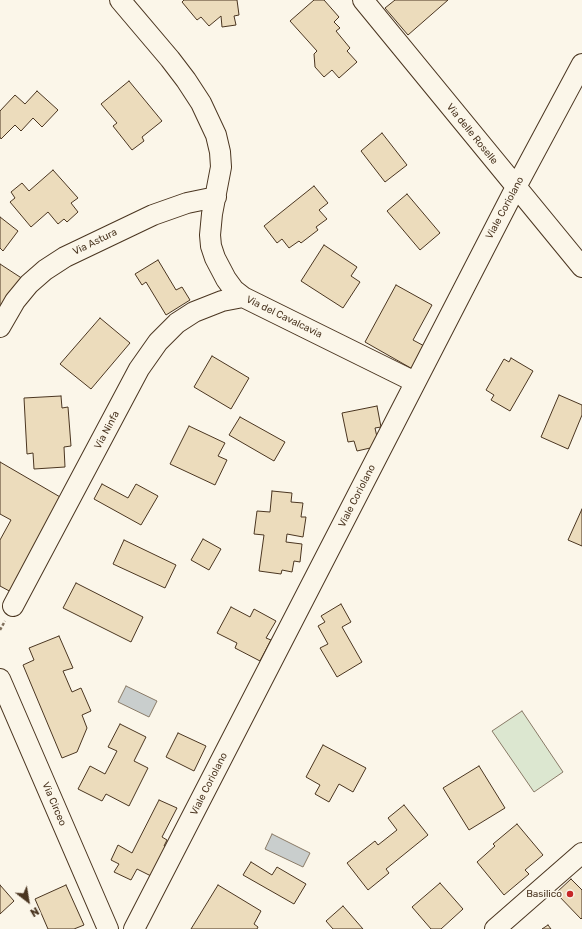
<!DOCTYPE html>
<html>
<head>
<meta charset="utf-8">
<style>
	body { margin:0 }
	#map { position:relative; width:582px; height:929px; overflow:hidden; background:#fbf6e9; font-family:Rubik,sans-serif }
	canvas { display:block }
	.north { position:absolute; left:8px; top:881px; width:40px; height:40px; -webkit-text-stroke:3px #fbf6e9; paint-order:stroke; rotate:149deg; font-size:11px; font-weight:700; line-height:16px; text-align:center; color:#4a3520 }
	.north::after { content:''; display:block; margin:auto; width:14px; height:18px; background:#4a3520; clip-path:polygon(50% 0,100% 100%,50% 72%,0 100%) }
</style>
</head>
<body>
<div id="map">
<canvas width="582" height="929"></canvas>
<div class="north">N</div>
</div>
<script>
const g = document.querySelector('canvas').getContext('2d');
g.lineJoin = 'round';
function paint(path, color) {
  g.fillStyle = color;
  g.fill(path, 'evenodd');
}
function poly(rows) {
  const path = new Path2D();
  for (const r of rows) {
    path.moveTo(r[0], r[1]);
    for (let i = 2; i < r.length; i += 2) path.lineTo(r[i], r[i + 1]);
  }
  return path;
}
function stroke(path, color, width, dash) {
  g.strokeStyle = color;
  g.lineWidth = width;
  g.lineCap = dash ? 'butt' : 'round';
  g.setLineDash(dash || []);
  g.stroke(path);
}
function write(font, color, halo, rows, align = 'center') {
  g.font = font + ' Rubik,sans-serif';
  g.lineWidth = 3;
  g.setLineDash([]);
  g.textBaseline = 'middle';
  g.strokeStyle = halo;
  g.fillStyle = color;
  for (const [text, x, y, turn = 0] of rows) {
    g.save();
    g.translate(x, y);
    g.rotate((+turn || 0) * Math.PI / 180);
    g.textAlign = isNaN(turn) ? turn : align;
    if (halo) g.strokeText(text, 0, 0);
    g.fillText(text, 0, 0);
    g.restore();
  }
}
const green = poly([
	[522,711,563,772,534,792,492,731,522,711]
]);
const water = poly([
	[126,686,157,701,149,717,118,702,126,686],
	[272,834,310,853,303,867,265,849,272,834]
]);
const building = poly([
	[184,0,237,0,239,15,234,16,236,25,222,27,221,16,209,26,201,17,197,20,182,2,184,0],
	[314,0,324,0,339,17,334,22,340,28,336,31,350,48,347,51,357,62,339,78,332,70,324,77,315,67,314,54,317,51,290,21,314,0],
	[395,0,448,0,408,35,385,8,395,0],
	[129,81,162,121,142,137,144,141,132,150,113,126,117,123,101,104,129,81],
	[37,91,58,110,42,127,33,118,21,131,15,125,1,139,0,137,0,111,15,95,25,104,37,91],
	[382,133,407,165,385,182,361,151,382,133],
	[53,170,78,198,71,203,78,212,67,222,64,219,58,224,48,212,31,227,10,202,15,198,11,192,22,183,29,191,53,170],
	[314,186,328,203,319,210,327,219,316,227,318,230,301,243,299,241,289,248,282,239,277,243,264,226,314,186],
	[407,194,440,233,420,250,387,211,407,194],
	[0,217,18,231,3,251,0,248,0,217],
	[324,245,357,267,351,276,360,282,343,308,301,281,324,245],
	[158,260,176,290,182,287,190,300,166,315,146,282,142,285,135,274,158,260],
	[0,264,23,279,0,309,0,264],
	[396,285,432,305,413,340,428,348,416,371,365,342,396,285],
	[100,318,130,343,91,389,60,364,100,318],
	[212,356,249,378,231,409,194,387,212,356],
	[511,358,533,371,510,411,491,400,494,395,486,390,504,359,509,362,511,358],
	[559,395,582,405,582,415,568,449,541,437,559,395],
	[61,396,62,408,68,407,71,446,64,447,65,467,34,469,33,453,27,454,24,398,61,396],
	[377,406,381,427,375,428,379,446,357,451,354,441,348,442,342,413,377,406],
	[240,417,285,442,274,461,229,435,240,417],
	[189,426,225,443,218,456,227,460,215,485,170,464,189,426],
	[0,462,67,501,13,593,0,586,0,540,11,520,0,514,0,462],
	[102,484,128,498,136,484,158,496,141,525,94,499,102,484],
	[272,491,292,493,291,502,303,503,301,517,306,517,303,537,287,534,286,542,302,544,300,562,294,561,292,572,282,570,281,574,259,571,264,535,254,534,257,511,270,512,272,491],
	[582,509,582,546,568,540,582,509],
	[203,539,221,549,209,570,191,560,203,539],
	[124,540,176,565,165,588,113,564,124,540],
	[76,583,143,617,131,642,63,608,76,583],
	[341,604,351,622,342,627,362,662,337,677,320,648,328,644,318,626,325,622,321,616,341,604],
	[231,607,250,617,254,609,276,621,266,638,271,640,260,661,235,648,237,643,217,633,231,607],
	[59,636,73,668,63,671,72,692,81,688,91,711,82,715,87,728,77,752,62,758,23,665,34,660,29,648,59,636],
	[120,724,146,737,134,761,148,768,129,806,106,794,102,801,78,789,90,766,105,774,117,751,108,747,120,724],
	[178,733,206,746,194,771,166,757,178,733],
	[323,745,366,768,353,792,339,784,329,802,315,794,320,785,306,777,323,745],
	[479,766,505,808,469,830,443,788,479,766],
	[159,800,177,808,162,837,167,840,164,846,171,849,155,878,137,869,131,880,114,872,119,864,111,860,118,845,132,853,159,800],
	[404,805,428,835,386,869,389,873,368,890,347,863,375,841,378,845,397,830,388,818,404,805],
	[517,824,543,855,525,870,529,874,504,895,477,862,495,846,493,844,517,824],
	[251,862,272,875,277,867,306,884,294,904,243,875,251,862],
	[571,879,582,890,582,918,581,919,556,893,571,879],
	[440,883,463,909,441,929,431,929,412,907,440,883],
	[0,885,14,901,0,914,0,885],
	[66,885,84,925,74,929,48,929,35,899,66,885],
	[218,885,261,911,254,924,258,927,257,929,191,929,218,885],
	[343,906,363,929,333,929,326,921,343,906],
	[548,925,551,929,542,929,548,925]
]);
const path = poly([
	[0,630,5,621]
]);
const minor = poly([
	[120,0,170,59,186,80,201,103,216,135,220,152,221,167,212,214,210,235,211,246,215,258,226,279,234,290,243,297,415,382],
	[363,0,582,267],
	[0,327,15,301,29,284,45,270,65,257,153,215,187,203,216,197],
	[13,606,139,369,158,342,177,323,194,312,222,301,243,297],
	[0,679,108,929],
	[134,929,516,187,582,64],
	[495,929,582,853]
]);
const markers = [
	[570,894,4,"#c62828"]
];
const streetNames = [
	["Via delle Roselle",472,134,51],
	["Viale Coriolano",505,208,-62],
	["Via Astura",95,242,-26],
	["Via del Cavalcavia",284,317,26],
	["Via Ninfa",107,430,-62],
	["Viale Coriolano",357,496,-63],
	["Viale Coriolano",209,784,-63],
	["Via Circeo",54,804,67]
];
const poiNames = [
	["Basilico",562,894]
];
paint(green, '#dce7d0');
stroke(green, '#887966', 1);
paint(water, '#c9cecd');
stroke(water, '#887966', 1);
paint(building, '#ecdcbc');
stroke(building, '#4a3520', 1);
stroke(minor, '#4a3520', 22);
stroke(path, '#7f6f5c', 2.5, [3, 2]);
stroke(minor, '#fbf6e9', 20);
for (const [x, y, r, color] of markers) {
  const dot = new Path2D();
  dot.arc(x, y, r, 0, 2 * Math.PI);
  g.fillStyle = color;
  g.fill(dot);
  stroke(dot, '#fbf6e9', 1.5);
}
write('10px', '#4a3520', '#fbf6e9', streetNames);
write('10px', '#4a3520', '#fbf6e9', poiNames, 'right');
</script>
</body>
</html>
